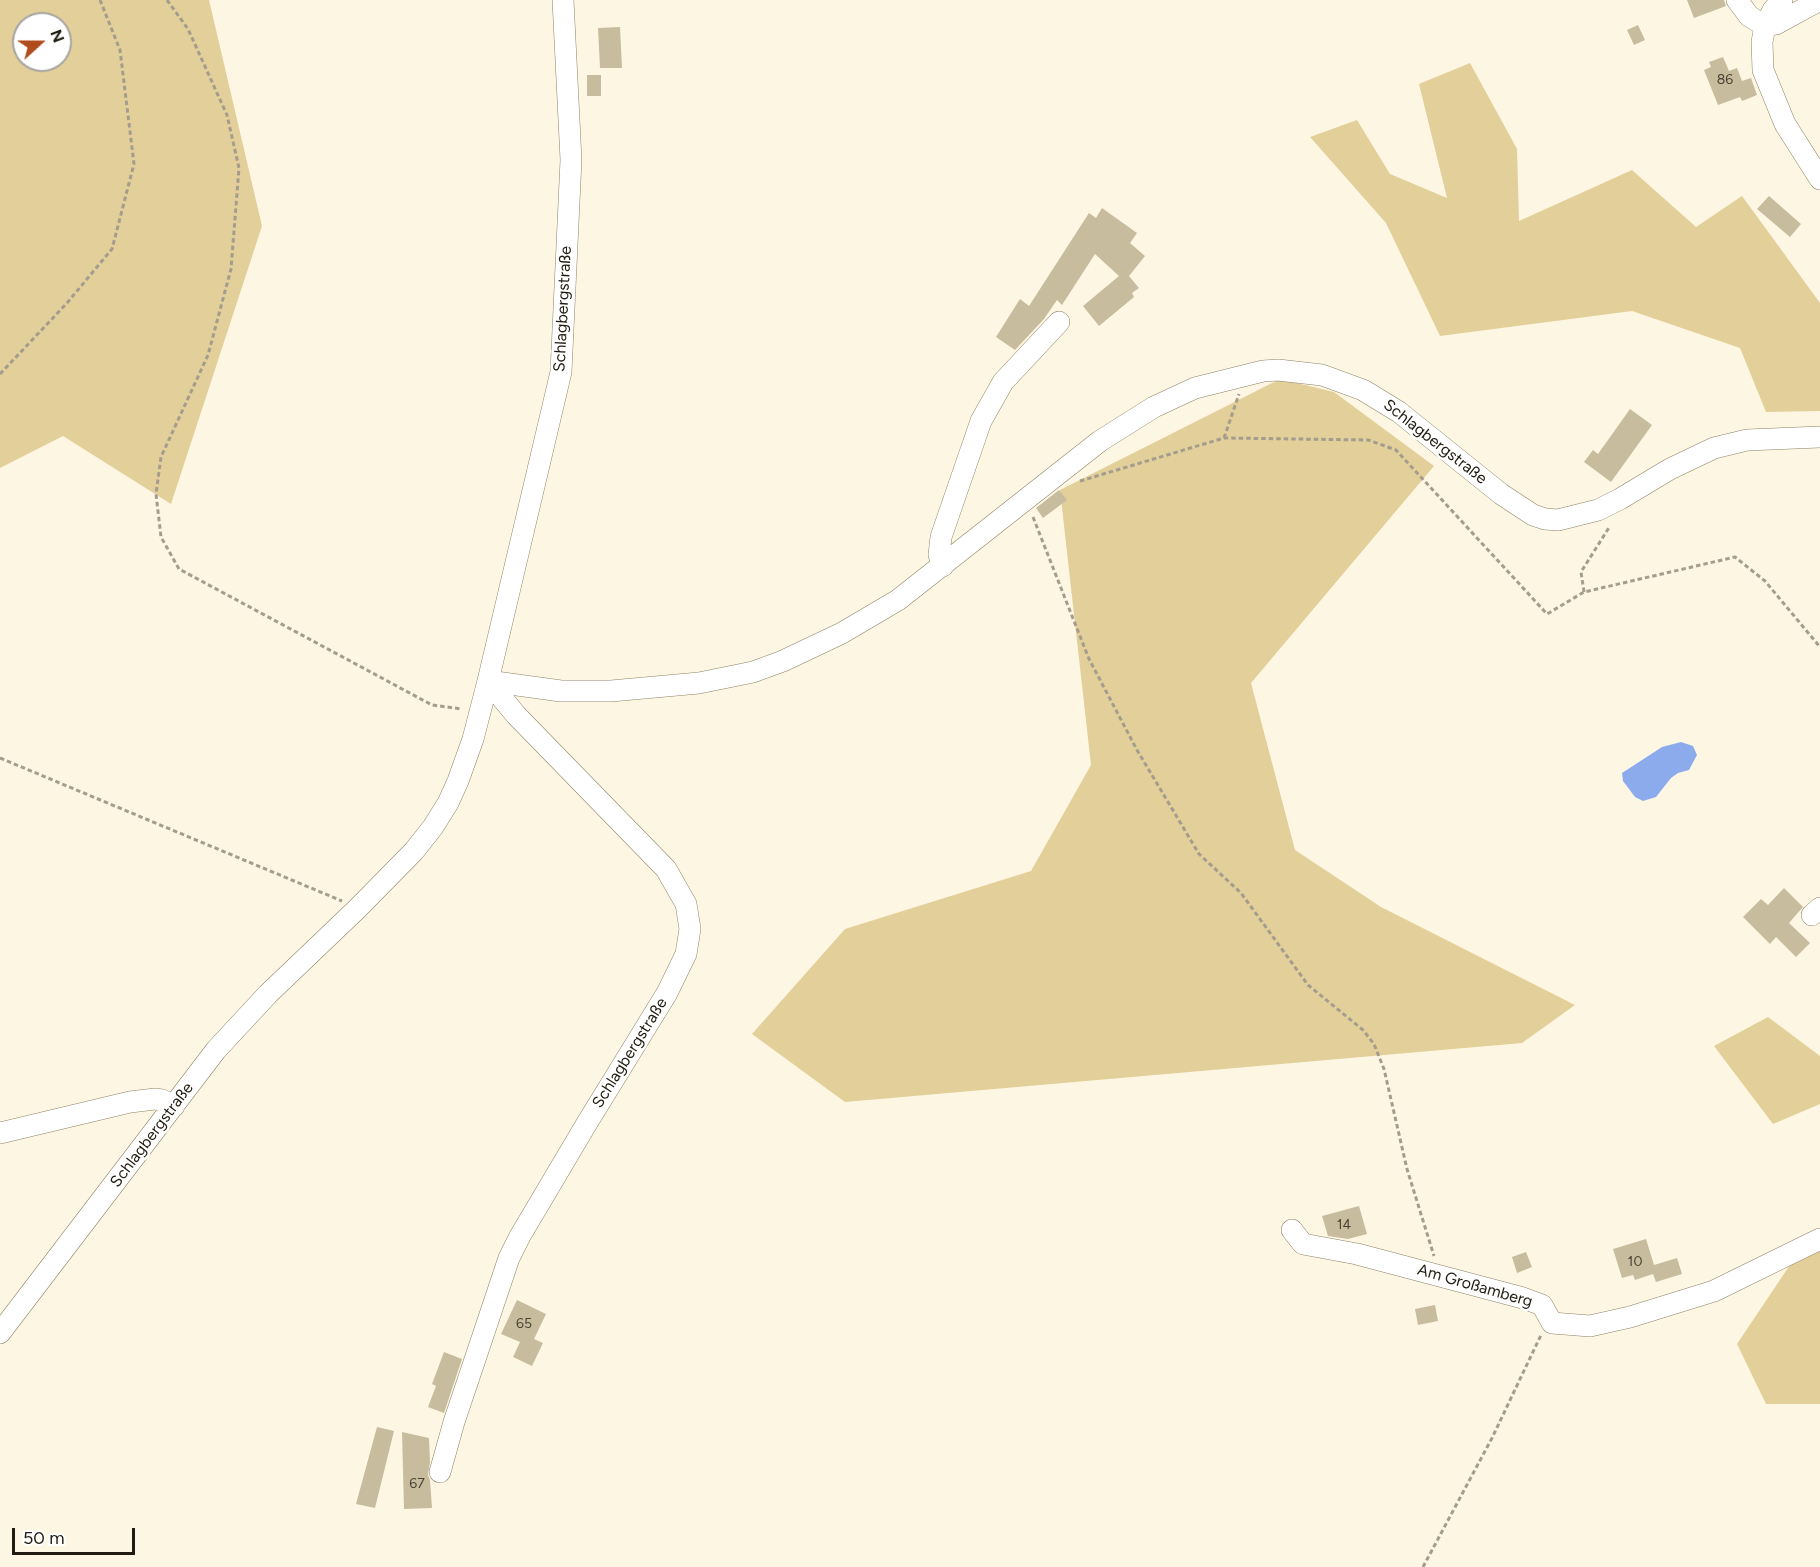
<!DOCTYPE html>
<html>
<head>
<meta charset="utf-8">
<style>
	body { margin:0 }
	#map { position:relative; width:1820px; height:1567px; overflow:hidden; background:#fdf6e3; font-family:Figtree,sans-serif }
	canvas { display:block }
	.north { position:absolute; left:12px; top:12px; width:60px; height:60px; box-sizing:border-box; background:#fff; border:2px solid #a6a4a0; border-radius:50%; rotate:69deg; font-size:16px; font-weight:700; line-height:24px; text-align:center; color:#211c11 }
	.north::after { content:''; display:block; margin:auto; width:21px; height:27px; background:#b04b1b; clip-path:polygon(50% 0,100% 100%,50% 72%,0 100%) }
	.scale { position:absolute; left:12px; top:1528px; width:123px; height:27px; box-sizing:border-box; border:3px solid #211c11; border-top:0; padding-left:8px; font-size:18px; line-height:21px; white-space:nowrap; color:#211c11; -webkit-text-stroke:4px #fff; paint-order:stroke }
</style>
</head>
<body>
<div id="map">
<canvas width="1820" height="1567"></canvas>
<div class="north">N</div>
<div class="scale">50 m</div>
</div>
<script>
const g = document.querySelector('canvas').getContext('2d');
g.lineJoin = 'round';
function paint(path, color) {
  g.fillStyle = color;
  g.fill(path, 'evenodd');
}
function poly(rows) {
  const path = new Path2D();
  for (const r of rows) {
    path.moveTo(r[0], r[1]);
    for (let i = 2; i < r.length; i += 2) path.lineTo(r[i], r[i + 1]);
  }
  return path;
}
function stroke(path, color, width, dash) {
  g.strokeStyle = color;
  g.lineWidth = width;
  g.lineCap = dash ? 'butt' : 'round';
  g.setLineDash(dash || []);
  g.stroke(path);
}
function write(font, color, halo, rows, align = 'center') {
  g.font = font + ' Figtree,sans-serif';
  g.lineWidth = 5;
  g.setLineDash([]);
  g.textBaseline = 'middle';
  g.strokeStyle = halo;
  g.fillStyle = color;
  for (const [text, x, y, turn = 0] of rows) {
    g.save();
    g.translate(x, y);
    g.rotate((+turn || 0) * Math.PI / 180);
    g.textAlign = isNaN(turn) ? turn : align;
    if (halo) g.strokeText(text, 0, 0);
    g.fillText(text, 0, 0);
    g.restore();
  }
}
const green = poly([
	[0,0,209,0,262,226,171,504,63,436,0,468],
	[24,24,60,24,60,60,24,60],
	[1470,63,1517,149,1519,221,1632,170,1696,227,1742,196,1820,303,1820,411,1766,412,1740,348,1632,311,1440,336,1386,223,1310,137,1357,120,1390,174,1447,198,1419,84],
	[1280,379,1334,392,1434,466,1251,683,1295,850,1381,907,1575,1005,1522,1043,845,1102,752,1034,845,929,1031,871,1091,765,1060,490],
	[1768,1017,1820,1056,1820,1104,1773,1124,1714,1046],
	[1820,1229,1820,1404,1766,1404,1737,1344,1812,1232]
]);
const water = poly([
	[1681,742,1693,746,1697,755,1689,770,1678,773,1671,778,1656,797,1643,801,1635,797,1623,781,1622,773,1662,747]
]);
const building = poly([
	[1687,0,1724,0,1726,6,1694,18],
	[1638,25,1645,40,1634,45,1627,30],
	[620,27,622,68,600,68,598,28],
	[1723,57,1729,71,1737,68,1742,81,1751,78,1757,95,1742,101,1740,97,1718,105,1704,70,1711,67,1709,62],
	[587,75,601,75,601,96,587,96],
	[1769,196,1801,224,1790,237,1757,209],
	[1102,208,1137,233,1130,243,1145,256,1129,276,1139,288,1132,293,1134,297,1099,326,1083,306,1119,276,1095,254,1062,305,1057,300,1044,319,1015,350,996,337,1020,299,1029,306,1089,213,1096,218],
	[1630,409,1652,425,1611,482,1584,462,1593,450,1598,454],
	[1059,490,1067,500,1043,518,1036,508],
	[1784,888,1803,907,1789,923,1810,943,1796,957,1776,937,1770,944,1743,917,1761,899,1768,905],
	[1359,1206,1367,1234,1348,1239,1328,1236,1322,1216],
	[1646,1239,1654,1265,1677,1258,1682,1274,1656,1282,1653,1274,1635,1280,1633,1275,1622,1278,1613,1249],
	[1526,1252,1532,1267,1517,1273,1512,1257],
	[517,1300,546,1314,534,1339,543,1343,532,1366,513,1357,520,1342,501,1334],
	[1435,1305,1438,1321,1418,1325,1415,1309],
	[444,1352,462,1359,444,1413,428,1407,436,1386,432,1384],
	[377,1427,394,1431,375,1508,356,1504],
	[402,1432,429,1438,430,1462,428,1475,430,1480,432,1508,404,1509]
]);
const path = poly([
	[167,0,188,29,227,115,239,168,231,269,208,355,161,457,156,494,161,537,179,569,432,705,462,709],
	[0,374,67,303,112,249,134,164,120,50,100,0],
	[1224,438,1239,394],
	[1080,481,1224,438,1368,440,1396,450,1547,614,1584,592,1735,557,1765,581,1820,647],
	[1033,517,1089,659,1137,750,1199,854,1241,893,1308,985,1363,1030,1374,1044,1384,1069,1407,1169,1434,1256],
	[1584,592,1581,572,1610,526],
	[0,758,342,901],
	[1423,1567,1492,1438,1541,1335]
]);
const minor = poly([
	[1737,0,1749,16,1765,26,1776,24,1820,0],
	[1782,0,1773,10,1765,26,1762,42,1763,70,1785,124,1820,179],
	[943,566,939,555,941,537,981,421,1003,382,1059,322],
	[488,681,561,691,611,691,699,683,753,672,783,661,842,633,898,600,1100,441,1154,407,1195,388,1263,371,1278,370,1322,375,1363,390,1399,412,1501,494,1533,515,1545,519,1558,520,1598,510,1620,499,1670,469,1714,448,1747,440,1820,437],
	[1812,915,1820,908],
	[0,1133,130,1102,155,1099,162,1100,174,1106],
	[1292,1230,1303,1244,1357,1254,1523,1298,1542,1305,1552,1323,1590,1326,1630,1317,1714,1291,1820,1239],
	[0,1333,216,1050,268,994,358,908,414,851,433,827,448,803,458,781,473,739,488,681,561,372,571,160,563,0],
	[440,1472,454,1422,509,1258,520,1236,587,1123,667,993,686,954,690,929,686,904,666,869,516,715,488,681]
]);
const numberNames = [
	["86",1725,80],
	["14",1344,1225],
	["10",1635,1262],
	["65",524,1324],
	["67",417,1484]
];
const streetNames = [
	["Schlagbergstraße",563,309,-87],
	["Schlagbergstraße",1435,442,38],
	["Schlagbergstraße",630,1053,-58],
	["Schlagbergstraße",152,1135,-53],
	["Am Großamberg",1475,1286,16]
];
paint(green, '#e3cf99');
paint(water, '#8cabed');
paint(building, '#c7bc9d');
stroke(minor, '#8d8265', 22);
stroke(path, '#a49d8e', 3, [4.5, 3]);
stroke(minor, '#fff', 21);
write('14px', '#4a4434', null, numberNames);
write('16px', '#211c11', '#fff', streetNames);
</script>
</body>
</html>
